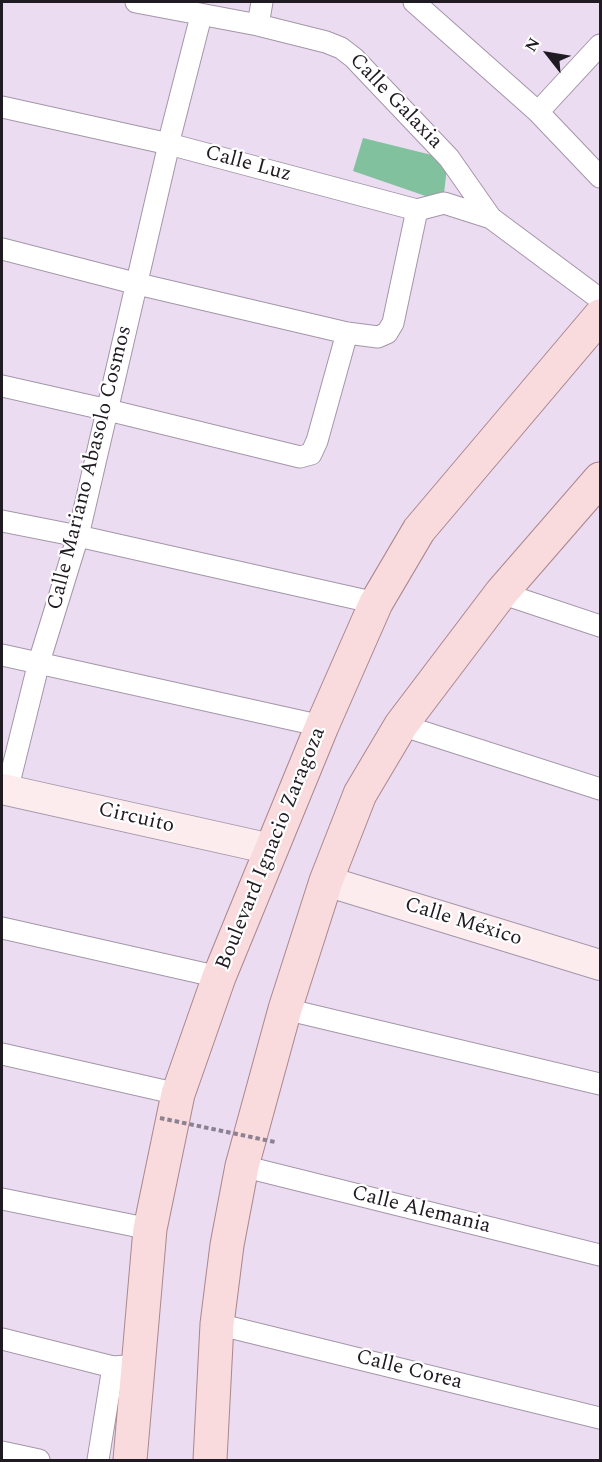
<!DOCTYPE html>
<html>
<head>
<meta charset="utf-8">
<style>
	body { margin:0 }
	#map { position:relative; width:602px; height:1462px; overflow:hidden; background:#ebdcf1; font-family:Spectral,serif }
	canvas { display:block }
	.frame { position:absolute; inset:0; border:3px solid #201b22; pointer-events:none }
	.north { position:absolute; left:518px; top:24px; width:60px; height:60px; -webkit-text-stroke:4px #fff; paint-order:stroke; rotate:301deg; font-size:16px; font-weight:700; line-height:24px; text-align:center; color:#201b22 }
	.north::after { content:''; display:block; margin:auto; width:21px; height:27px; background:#201b22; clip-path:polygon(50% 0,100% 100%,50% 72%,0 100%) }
</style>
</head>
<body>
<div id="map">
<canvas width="602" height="1462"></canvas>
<div class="frame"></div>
<div class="north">N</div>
</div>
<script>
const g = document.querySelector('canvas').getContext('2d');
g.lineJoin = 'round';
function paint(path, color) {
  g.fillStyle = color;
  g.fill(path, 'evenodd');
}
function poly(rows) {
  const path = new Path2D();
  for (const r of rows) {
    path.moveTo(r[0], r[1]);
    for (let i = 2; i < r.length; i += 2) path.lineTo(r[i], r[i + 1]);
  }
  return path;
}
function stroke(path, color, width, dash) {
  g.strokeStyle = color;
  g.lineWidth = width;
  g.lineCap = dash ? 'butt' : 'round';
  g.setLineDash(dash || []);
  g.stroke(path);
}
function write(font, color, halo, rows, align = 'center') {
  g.font = font + ' Spectral,serif';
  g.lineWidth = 4.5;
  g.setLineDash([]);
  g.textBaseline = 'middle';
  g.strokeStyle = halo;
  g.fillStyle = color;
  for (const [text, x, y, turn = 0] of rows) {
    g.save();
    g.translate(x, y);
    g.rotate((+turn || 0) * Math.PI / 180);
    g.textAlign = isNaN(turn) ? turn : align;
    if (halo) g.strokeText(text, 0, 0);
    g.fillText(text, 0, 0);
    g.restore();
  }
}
const green = poly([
	[363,138,448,159,443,202,353,171]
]);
const street = poly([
	[136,2,258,25,326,42,341,48,354,58,449,158,491,218,600,299],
	[414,2,538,112,600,177],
	[258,25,262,2],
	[2,107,169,144,417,210,444,203,491,218],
	[538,112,600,45],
	[171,133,201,16],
	[2,249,138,284,347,333,378,337,387,333,393,323,417,210],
	[2,386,108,410,300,457,311,454,317,441,347,333],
	[2,521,78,536,376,603],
	[501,593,600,626],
	[2,655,322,726],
	[401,725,600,789],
	[7,791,39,662,78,536,169,144],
	[2,928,219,977],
	[285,1009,600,1084],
	[2,1054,178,1094],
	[242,1166,600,1255],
	[2,1199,150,1229],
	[217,1324,600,1418],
	[2,1339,113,1367,138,1365],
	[2,1452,39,1460],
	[98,1460,113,1367]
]);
const secondary = poly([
	[2,789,271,849],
	[326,881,600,965]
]);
const primary = poly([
	[130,1460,150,1229,178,1094,219,977,322,726,376,603,419,530,600,316],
	[210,1460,217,1324,227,1245,242,1166,285,1009,326,881,360,794,401,725,501,593,600,479]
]);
const pathBridge = poly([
	[160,1118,275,1142]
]);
const streetNames = [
	["Calle Galaxia",395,102,46],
	["Calle Luz",248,165,15],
	["Calle Mariano Abasolo Cosmos",91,468,-76],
	["Circuito",136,819,13],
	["Boulevard Ignacio Zaragoza",272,849,-68],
	["Calle México",463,923,17],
	["Calle Alemania",421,1211,14],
	["Calle Corea",409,1371,14]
];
paint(green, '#82c19e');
stroke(street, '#a496a9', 23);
stroke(secondary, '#a496a9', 32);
stroke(primary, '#aa878d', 35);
stroke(street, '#fff', 21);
stroke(secondary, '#fcecee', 30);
stroke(primary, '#f9dadd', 33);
stroke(pathBridge, '#8c8190', 4, [4.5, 3]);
write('21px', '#201b22', '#fff', streetNames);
</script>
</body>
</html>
